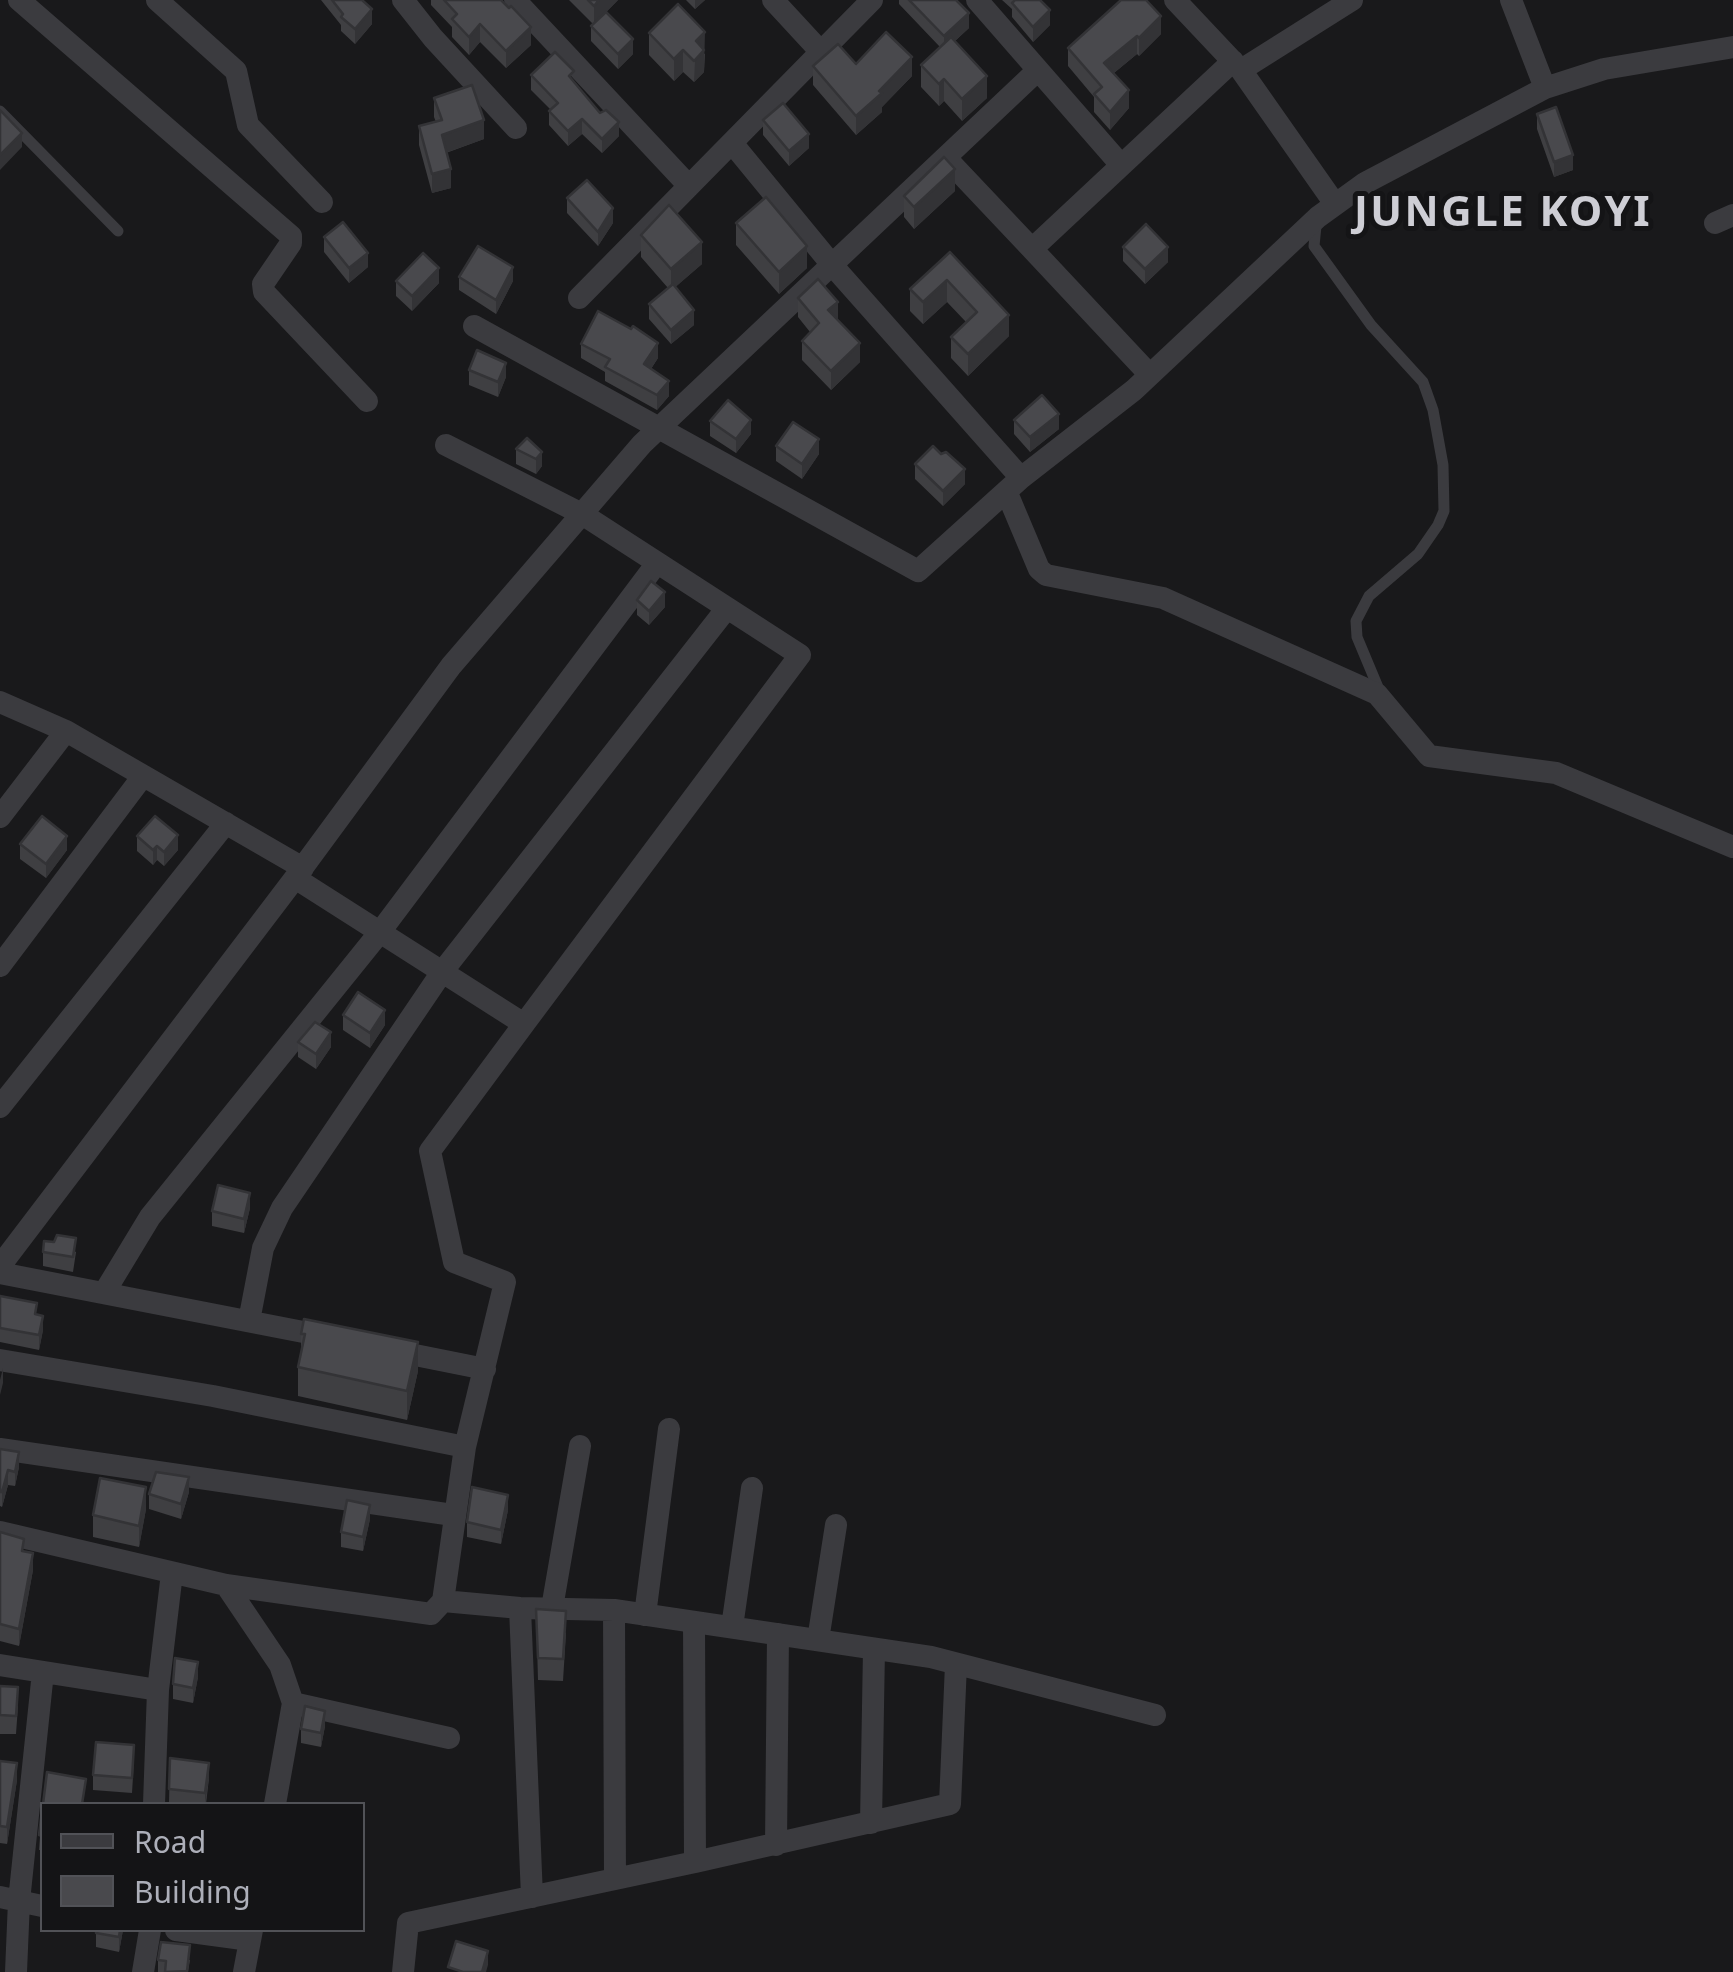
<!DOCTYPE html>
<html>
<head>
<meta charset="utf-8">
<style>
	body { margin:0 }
	#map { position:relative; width:1733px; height:1972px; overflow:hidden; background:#19191b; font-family:"Noto Sans",sans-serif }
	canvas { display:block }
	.legend { position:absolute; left:40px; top:1802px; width:325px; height:130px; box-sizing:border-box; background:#141416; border:2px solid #515257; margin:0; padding:12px 18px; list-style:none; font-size:30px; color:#adafb9 }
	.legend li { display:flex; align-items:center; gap:20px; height:50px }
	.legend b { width:50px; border:2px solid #515257 }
</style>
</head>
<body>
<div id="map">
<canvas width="1733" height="1972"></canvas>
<ul class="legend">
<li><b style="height:12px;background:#3b3b3f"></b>Road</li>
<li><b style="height:28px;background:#49494d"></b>Building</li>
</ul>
</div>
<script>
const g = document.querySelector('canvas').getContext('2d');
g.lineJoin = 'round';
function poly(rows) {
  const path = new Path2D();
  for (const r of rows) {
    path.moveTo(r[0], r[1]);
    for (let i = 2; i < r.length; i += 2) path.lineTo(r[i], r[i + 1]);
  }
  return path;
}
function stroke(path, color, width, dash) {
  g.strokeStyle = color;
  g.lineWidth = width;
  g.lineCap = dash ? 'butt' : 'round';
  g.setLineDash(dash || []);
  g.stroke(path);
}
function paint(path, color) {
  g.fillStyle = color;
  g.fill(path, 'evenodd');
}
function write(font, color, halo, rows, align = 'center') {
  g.font = font + ' "Noto Sans",sans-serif';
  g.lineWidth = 10;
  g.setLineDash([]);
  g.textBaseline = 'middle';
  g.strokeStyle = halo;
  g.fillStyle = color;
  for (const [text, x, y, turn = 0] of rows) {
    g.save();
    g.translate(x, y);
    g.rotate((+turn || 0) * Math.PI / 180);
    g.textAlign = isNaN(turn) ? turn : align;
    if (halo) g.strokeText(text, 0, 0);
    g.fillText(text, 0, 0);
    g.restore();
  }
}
const lane = poly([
	[0,111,118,231],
	[1316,226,1314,246,1371,325,1423,382,1433,410,1443,465,1444,511,1438,525,1418,554,1369,596,1356,621,1357,637,1380,692]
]);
const street = poly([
	[19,0,291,236,291,243,263,284,264,292,367,401],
	[157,0,236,71,248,125,322,202],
	[403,0,433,38,516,128],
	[515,0,689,186],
	[773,0,821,52],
	[977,0,1121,165],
	[1175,0,1241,70,1335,204],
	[1511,0,1545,88],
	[1241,70,1352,0],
	[732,143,833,266,1021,478],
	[946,158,1032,249],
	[1715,223,1733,215],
	[579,298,872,0],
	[474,326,918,571,1021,478,1134,390,1318,217,1365,183,1545,88,1604,69,1733,47],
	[1150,375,1032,249,1233,61],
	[1007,493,1039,569,1046,575,1163,598,1377,694,1429,756,1556,773,1733,847],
	[0,702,66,731,303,868],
	[0,817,66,731],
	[295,878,524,1024,800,655,582,514,446,445],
	[0,966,143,776],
	[0,1107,226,823],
	[0,1266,295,878,451,666,642,444,1038,70],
	[0,1273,329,1337],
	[104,1293,150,1217,380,932,657,563],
	[249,1321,263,1248,282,1208,442,972,727,608],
	[390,1350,485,1369],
	[0,1360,213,1396,465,1447],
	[0,1449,453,1515],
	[0,1532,226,1585,431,1614,443,1601,520,1608,614,1610,931,1657,1155,1715],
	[226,1585,280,1665,293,1703,275,1804],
	[443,1601,465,1447,505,1282,454,1262,430,1151,524,1024],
	[520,1608,532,1897],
	[552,1608,580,1446],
	[614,1610,615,1879],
	[645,1615,669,1429],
	[732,1627,752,1488],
	[818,1640,836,1525],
	[0,1665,158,1690],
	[293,1703,449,1738],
	[154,1804,158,1690,172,1573],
	[871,1823,874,1649],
	[776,1845,778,1634],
	[695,1862,950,1804,956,1664],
	[0,1897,42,1906],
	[176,1930,250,1940],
	[16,1972,19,1901,43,1672],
	[143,1972,150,1930],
	[244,1972,252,1930],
	[403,1972,408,1923,695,1862,694,1622]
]);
const wall = poly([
	[321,0,362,0,372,24,355,44,341,31,341,25],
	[431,0,501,0,531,45,506,68,480,42,469,55,452,37,452,27,431,5],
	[569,0,618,0,606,12,633,54,618,69,591,41,591,26,593,24],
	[686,0,705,0,695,9],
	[899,0,956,0,969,28,955,41,987,98,962,121,944,101,939,106,921,87,921,65,940,47,899,4],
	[1002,0,1040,0,1050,25,1033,42,1012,17,1012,9],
	[1121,0,1161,34,1139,56,1137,54,1114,73,1129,108,1110,130,1094,112,1094,97,1068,66,1068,48],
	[649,33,705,54,704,72,694,82,683,72,674,81,649,55],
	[856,64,912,76,882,107,882,112,856,135,813,85,813,66],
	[531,75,574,81,619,136,602,153,582,134,568,146,549,125,549,111,550,109,531,90],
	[434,98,484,139,446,153,451,188,432,193,419,145,419,126,436,122,434,117],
	[1537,114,1573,170,1554,177,1537,129],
	[763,120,809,148,789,166,763,135],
	[955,191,914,229,904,217,904,196],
	[567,198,613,223,598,246,567,213],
	[736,223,807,268,779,294,736,245],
	[641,235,702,264,675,287,694,325,671,344,649,319,649,304,668,288,641,257],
	[324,237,368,267,349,283,324,252],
	[1123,247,1168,262,1145,284,1123,261],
	[950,252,1009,336,968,376,951,358,951,337,966,322,947,302,923,324,910,311,910,289],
	[459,277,513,281,496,314,459,290],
	[396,281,439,283,412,311,396,296],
	[798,298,838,321,860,362,831,390,802,360,802,341,810,332,798,317],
	[631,329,658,358,651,369,669,396,657,410,605,381,605,372,581,358,581,344],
	[469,370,506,377,498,397,469,385],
	[1014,420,1059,429,1030,452,1014,434],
	[710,421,751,434,736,453,710,436],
	[527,438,542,466,536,474,516,464,516,449],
	[776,446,819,454,802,479,776,461],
	[941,454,965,484,943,506,915,479,915,464],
	[637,600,665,607,649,625,637,615],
	[137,836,178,850,164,866,157,860,153,865,137,851],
	[20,844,67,850,46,878,20,859],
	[343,1015,385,1025,370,1048,343,1030],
	[298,1042,331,1047,316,1069,298,1057],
	[250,1208,244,1233,212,1226,212,1211],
	[54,1242,76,1252,73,1272,43,1266,43,1252],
	[0,1296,37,1314,43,1330,39,1350,0,1342],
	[301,1334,418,1371,407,1420,298,1396,298,1367,301,1352],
	[0,1449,19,1467,15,1486,8,1485,2,1507,0,1506],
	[189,1492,181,1519,149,1509,149,1494],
	[146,1509,139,1547,93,1537,93,1515],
	[508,1510,501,1544,467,1537,467,1522],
	[370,1519,363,1551,341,1547,341,1532],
	[0,1532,24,1552,33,1570,19,1646,0,1641],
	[536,1609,566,1633,563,1681,538,1680],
	[198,1677,193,1703,173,1699,173,1684],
	[0,1686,18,1706,16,1734,0,1734],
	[325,1726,321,1747,301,1743,301,1729],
	[170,1758,209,1778,206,1804,169,1803],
	[134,1760,132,1793,93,1790,93,1775],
	[0,1761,17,1780,7,1844,0,1843],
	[42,1810,42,1850,39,1850],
	[96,1930,123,1930,119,1952,96,1947],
	[158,1960,190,1960,188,1972,158,1972]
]);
const shadedWall = poly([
	[599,0,618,0,594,25,594,6],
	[695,0,705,0,695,9],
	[372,9,372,24,355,44,355,29],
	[1050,10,1050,25,1033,42,1033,27],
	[969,13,969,28,944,51,944,36],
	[1161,16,1161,34,1139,56,1139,38],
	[480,24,480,42,469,55,469,37],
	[531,27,531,45,506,68,506,51],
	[705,32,704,72,694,82,696,41],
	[1137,36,1137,54,1104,81,1104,63],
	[633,39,633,54,618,69,618,54],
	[683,50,683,72,674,81,674,59],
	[912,57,912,76,882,107,882,112,856,135,856,116],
	[987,76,987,98,962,121,962,99],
	[944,79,944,101,939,106,939,84],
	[1129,90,1129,108,1110,130,1110,112],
	[582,119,582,134,568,146,568,131],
	[484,120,484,139,442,154,442,135],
	[619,122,619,136,602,153,602,139],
	[22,133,22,147,0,170,0,155],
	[809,134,809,148,789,166,789,151],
	[1573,155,1573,170,1554,177,1554,162],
	[451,169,451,188,432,193,432,174],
	[955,169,955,191,914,229,914,207],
	[613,208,613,223,598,246,598,232],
	[702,242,702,264,671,291,671,269],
	[807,246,807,268,779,294,779,272],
	[1168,247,1168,262,1145,284,1145,269],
	[368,253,368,267,349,283,349,268],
	[513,267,513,281,496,314,496,300],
	[439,268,439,283,412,311,412,296],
	[947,280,947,302,923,324,923,302],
	[838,302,838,321,828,310],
	[694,310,694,325,671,344,671,330],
	[1009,315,1009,336,968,376,968,354],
	[658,343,658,358,644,379,644,364],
	[860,343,860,362,831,390,831,371],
	[506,363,506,377,498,397,498,382],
	[669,381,669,396,657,410,657,395],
	[1059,414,1059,429,1030,452,1030,437],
	[751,420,751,434,736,453,736,439],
	[819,439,819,454,802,479,802,464],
	[542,452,542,466,536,474,536,459],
	[965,469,965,484,943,506,943,491],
	[665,592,665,607,649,625,649,611],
	[178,835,178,850,164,866,164,852],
	[67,836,67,850,46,878,46,864],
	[157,846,157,860,153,865,153,850],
	[385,1010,385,1025,370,1048,370,1033],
	[331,1032,331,1047,316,1069,316,1054],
	[250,1193,250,1208,244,1233,244,1219],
	[43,1316,43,1330,39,1350,39,1335],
	[418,1342,418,1371,407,1420,407,1391],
	[3,1368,3,1383,0,1395,0,1380],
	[19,1452,19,1467,15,1486,15,1472],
	[8,1470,8,1485,2,1507,2,1492],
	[189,1477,189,1492,181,1519,181,1504],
	[146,1487,146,1509,139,1547,139,1526],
	[508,1495,508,1510,501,1544,501,1530],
	[370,1505,370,1519,363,1551,363,1537],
	[33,1553,33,1570,19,1646,19,1629],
	[198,1662,198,1677,193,1703,193,1688],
	[325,1711,325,1726,321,1747,321,1733],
	[17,1763,17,1780,7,1844,7,1827],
	[209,1763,209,1778,205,1804,205,1793],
	[120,1930,123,1930,119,1952,119,1937],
	[488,1951,488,1965,486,1972,482,1972]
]);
const building = poly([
	[332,0,362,0,372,9,355,29,341,17,343,14,332,0],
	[444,0,501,0,509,8,511,6,531,27,506,51,480,24,469,37,452,19,457,14,444,0],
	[588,0,599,0,594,6,588,0],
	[909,0,956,0,969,13,944,36,909,0],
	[1015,0,1040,0,1050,10,1033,27,1012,3,1015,0],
	[1121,0,1146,0,1161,16,1139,38,1137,36,1104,63,1129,90,1110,112,1094,94,1102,87,1068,48,1121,0],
	[678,4,705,32,696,41,704,50,694,61,683,50,674,59,649,33,678,4],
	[606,12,633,39,618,54,591,26,606,12],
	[886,32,912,57,879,91,882,93,856,116,813,66,838,44,856,64,886,32],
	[951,37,987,76,962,99,944,79,939,84,921,65,951,37],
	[555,52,574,71,569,76,600,113,606,110,619,122,602,139,582,119,568,131,549,111,558,103,531,75,555,52],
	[472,85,484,120,442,135,451,169,432,174,419,126,442,120,434,98,472,85],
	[783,103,809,134,789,151,763,120,783,103],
	[1556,107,1573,155,1554,162,1537,114,1556,107],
	[0,110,22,133,0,155,0,110],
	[944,157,955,169,914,207,904,196,944,157],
	[587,180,613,208,598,232,567,198,587,180],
	[766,197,807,246,779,272,736,223,766,197],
	[669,205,702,242,671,269,641,235,669,205],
	[343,222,368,253,349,268,324,237,343,222],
	[1146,224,1168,247,1145,269,1123,247,1146,224],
	[478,246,513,267,496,300,459,277,478,246],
	[950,252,1009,315,968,354,951,337,977,312,947,280,923,302,910,289,950,252],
	[423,253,439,268,412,296,396,281,423,253],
	[818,279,838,302,828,310,860,343,831,371,802,341,819,323,798,298,818,279],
	[673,284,694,310,671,330,649,304,673,284],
	[598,311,631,329,633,326,658,343,644,364,669,381,657,395,605,367,610,359,581,344,598,311],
	[477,350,506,363,498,382,469,370,477,350],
	[1042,395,1059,414,1030,437,1014,420,1042,395],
	[728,400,751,420,736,439,710,421,728,400],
	[793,422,819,439,802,464,776,446,793,422],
	[527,438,542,452,536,459,516,449,527,438],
	[933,446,941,454,946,452,965,469,943,491,915,464,933,446],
	[651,581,665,592,649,611,637,600,651,581],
	[42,816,67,836,46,864,20,844,42,816],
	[155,816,178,835,164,852,157,846,153,850,137,836,155,816],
	[358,992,385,1010,370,1033,343,1015,358,992],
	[315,1022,331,1032,316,1054,298,1042,315,1022],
	[218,1185,250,1193,244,1219,212,1211,218,1185],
	[57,1235,76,1238,73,1257,43,1252,44,1241,54,1242,57,1235],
	[0,1296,37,1303,35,1314,43,1316,39,1335,0,1328,0,1296],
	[304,1319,418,1342,407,1391,298,1367,305,1334,301,1334,304,1319],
	[0,1449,19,1452,15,1472,8,1470,2,1492,0,1492,0,1449],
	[156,1472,189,1477,181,1504,149,1494,156,1472],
	[100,1478,146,1487,139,1526,93,1515,100,1478],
	[472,1487,508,1495,501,1530,467,1522,472,1487],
	[347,1500,370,1505,363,1537,341,1532,347,1500],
	[0,1532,24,1539,22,1551,33,1553,19,1629,0,1624,0,1532],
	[536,1609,566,1611,563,1659,538,1658,536,1609],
	[175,1658,198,1662,193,1688,173,1684,175,1658],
	[0,1686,18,1687,16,1716,0,1715,0,1686],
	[305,1706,325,1711,321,1733,301,1729,305,1706],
	[96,1742,134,1745,132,1778,93,1775,96,1742],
	[170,1758,209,1763,205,1793,169,1789,170,1758],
	[0,1761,17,1763,7,1827,0,1826,0,1761],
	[47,1772,86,1779,82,1804,43,1804,47,1772],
	[42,1810,42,1836,39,1835,42,1810],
	[96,1930,120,1930,119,1937,96,1933,96,1930],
	[456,1941,488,1951,482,1972,463,1972,448,1967,456,1941],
	[161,1942,190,1945,187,1971,165,1972,166,1961,158,1960,161,1942]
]);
const districtNames = [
	["JUNGLE KOYI",1503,214]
];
stroke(lane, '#3b3b3f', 11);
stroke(street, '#3b3b3f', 22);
paint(wall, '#3f3f42');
paint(shadedWall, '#333336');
paint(building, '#49494d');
stroke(building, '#333336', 2.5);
g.letterSpacing = '2.5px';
write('bold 42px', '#ceced5', '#141416', districtNames);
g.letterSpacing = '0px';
</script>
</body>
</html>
